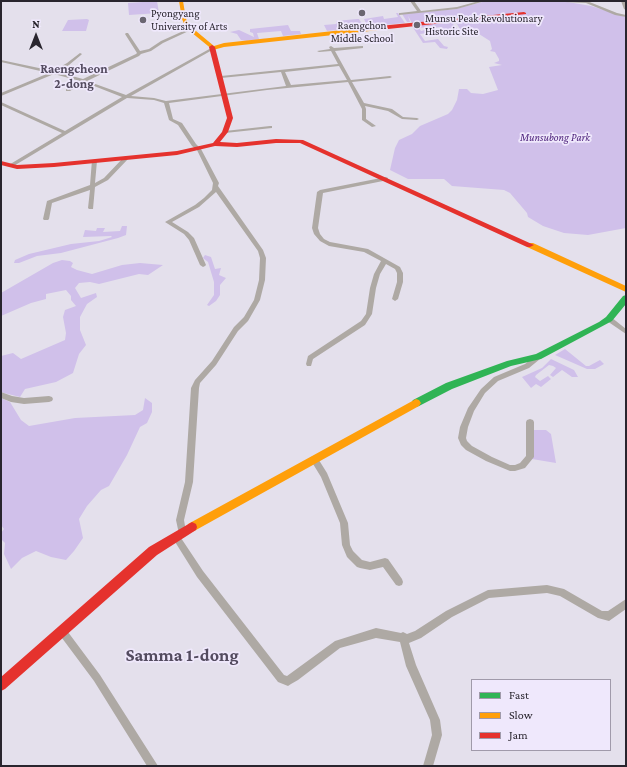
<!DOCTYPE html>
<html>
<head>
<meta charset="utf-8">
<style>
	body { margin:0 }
	#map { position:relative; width:627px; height:767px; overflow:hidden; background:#e4e0ec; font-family:"Crimson Pro",serif }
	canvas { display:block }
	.frame { position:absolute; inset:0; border:2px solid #29252e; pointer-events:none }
	.legend { position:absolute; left:471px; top:679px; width:140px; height:72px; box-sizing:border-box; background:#efe8fc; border:1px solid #a09aaa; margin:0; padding:5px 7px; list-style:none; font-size:12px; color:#29252e }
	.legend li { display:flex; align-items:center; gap:8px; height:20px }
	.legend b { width:20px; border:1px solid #a09aaa }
	.north { position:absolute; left:16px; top:16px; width:40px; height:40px; -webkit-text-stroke:3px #efe8fc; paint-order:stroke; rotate:0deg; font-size:11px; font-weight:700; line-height:16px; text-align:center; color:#29252e }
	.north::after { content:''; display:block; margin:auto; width:14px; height:18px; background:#29252e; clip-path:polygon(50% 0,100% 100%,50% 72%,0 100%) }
</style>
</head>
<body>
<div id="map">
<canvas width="627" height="767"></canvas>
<div class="frame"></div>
<ul class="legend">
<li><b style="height:5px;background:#30b455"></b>Fast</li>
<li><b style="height:5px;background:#ff9f0a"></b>Slow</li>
<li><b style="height:5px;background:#e5322d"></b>Jam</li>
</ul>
<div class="north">N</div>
</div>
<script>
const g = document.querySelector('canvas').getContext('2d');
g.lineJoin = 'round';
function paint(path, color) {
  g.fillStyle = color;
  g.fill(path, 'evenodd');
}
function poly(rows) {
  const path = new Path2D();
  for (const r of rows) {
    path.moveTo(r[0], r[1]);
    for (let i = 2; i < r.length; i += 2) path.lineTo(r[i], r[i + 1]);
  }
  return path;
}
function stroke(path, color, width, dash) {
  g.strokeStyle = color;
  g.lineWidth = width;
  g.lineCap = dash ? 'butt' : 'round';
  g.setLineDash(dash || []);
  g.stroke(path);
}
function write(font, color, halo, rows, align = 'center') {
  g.font = font + ' "Crimson Pro",serif';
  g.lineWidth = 3.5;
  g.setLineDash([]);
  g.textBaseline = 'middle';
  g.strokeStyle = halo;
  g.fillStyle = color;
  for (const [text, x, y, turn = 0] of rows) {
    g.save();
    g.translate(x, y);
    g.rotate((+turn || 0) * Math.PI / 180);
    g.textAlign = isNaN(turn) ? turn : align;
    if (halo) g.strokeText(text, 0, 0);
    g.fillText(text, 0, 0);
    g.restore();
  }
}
const green = poly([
	[157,1,159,13,129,15,128,3],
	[486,1,562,1,591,6,626,17,626,228,588,235,564,233,543,226,528,217,527,213,510,193,504,190,452,186,444,179,408,179,390,170,395,148,399,140,412,134,420,126,448,114,452,110,457,100,459,89,467,89,471,93,483,94,498,90,489,67,502,65,494,63,499,61,499,59,495,52,490,51,492,49,490,41,479,34,465,34,461,31,457,24,458,23,453,24,460,32,456,34,446,32,437,32,435,30,443,29,441,27,433,28,432,26,419,28,421,31,432,28,435,32,420,34,425,41,438,39,444,46,448,47,447,49,440,48,435,42,423,43,412,26,407,24,412,23,408,16,410,22,407,22,402,14,456,9],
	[396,13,398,13,405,23,370,26,367,25,364,19,383,16,384,19,398,17],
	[87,19,89,20,86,31,62,31,68,20],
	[357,19,359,19,364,27,327,31,324,25,336,24,336,21],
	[288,25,291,31,300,31,301,34,283,36,281,31,257,33,259,39,271,38,247,41,241,40,237,34,230,32,239,30,254,37,253,33,250,32,250,29],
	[122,226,127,226,126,235,118,238,61,253,37,256,19,263,14,263,15,260,29,254,71,244,99,241,112,237,111,236,83,237,85,230,96,231,97,228,105,228,103,232,120,231],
	[205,255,211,257,215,269,221,268,219,275,226,278,220,285,220,295,216,301,209,306,207,305,214,295,214,282,208,262,203,258],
	[62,260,70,261,73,263,71,267,77,270,92,274,122,265,140,263,163,265,148,275,139,274,99,284,90,282,79,283,75,288,81,298,96,293,97,297,87,304,80,317,80,330,86,345,79,354,73,373,56,382,25,389,20,397,4,393,1,392,1,356,13,353,21,359,65,340,66,333,63,317,65,310,76,306,71,300,71,296,66,290,46,294,46,299,31,303,1,316,1,293,53,263],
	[565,349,586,366,589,366,600,360,604,364,595,369,587,369,555,355],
	[551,359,574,370,578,377,572,377,562,370,553,377,550,375,556,368,553,366,549,365,536,375,535,377,540,381,548,376,551,379,541,387,536,384,531,388,522,377,542,368],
	[1,398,10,402,21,420,29,426,75,418,135,415,143,410,145,398,152,403,152,412,147,423,140,427,127,455,109,486,101,490,87,506,79,519,83,538,74,551,66,560,51,557,36,551,22,558,11,569,4,554,5,543,1,539,1,533,4,529,1,525],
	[533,430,546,430,551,434,556,463,532,459]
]);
const street = poly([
	[410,1,414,1,421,11,457,7,479,1,485,1,457,9,399,15,399,13,400,13,417,11,410,1],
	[563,1,587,1,617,13,626,15,626,17,615,15,586,3,565,2,563,1],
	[621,1,625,1,626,10,624,9,621,1],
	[190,28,193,29,163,43,151,51,141,54,139,56,87,81,126,95,213,47,215,48,214,49,131,96,154,98,166,101,286,86,281,72,221,78,219,77,221,76,338,64,331,51,319,52,317,51,330,49,329,47,331,46,334,48,362,46,363,46,363,48,335,51,351,80,390,76,392,77,390,78,352,82,364,103,392,109,403,117,417,118,419,119,417,120,402,119,388,111,365,106,366,109,366,119,376,126,372,127,362,120,362,109,348,82,267,90,169,103,173,119,182,123,196,144,201,149,219,183,218,186,263,250,266,258,265,280,260,300,248,321,238,331,216,365,200,383,199,388,193,482,184,520,186,532,185,535,182,536,179,535,203,571,284,675,287,676,335,641,376,628,401,633,403,632,407,634,415,631,446,611,488,590,547,585,564,589,602,611,608,611,626,599,626,609,609,621,598,618,560,596,547,593,489,598,452,617,421,638,409,643,416,665,440,720,442,735,433,766,423,766,432,735,430,720,406,666,400,642,376,638,340,648,298,680,291,684,288,686,278,682,197,577,172,537,173,534,176,533,179,534,176,520,185,482,191,388,195,380,212,361,234,327,244,317,254,300,259,280,260,258,258,251,216,192,199,207,172,222,188,232,194,238,206,265,205,266,203,267,200,265,189,240,184,234,165,222,195,205,204,198,212,190,213,183,197,150,192,146,178,125,169,120,164,103,154,100,127,98,12,167,7,166,62,133,1,105,1,102,65,131,122,97,84,82,70,91,66,91,66,89,80,81,54,74,1,96,1,93,49,73,1,62,1,60,53,71,67,63,80,53,82,54,81,55,69,65,57,72,83,79,136,54,137,53,125,34,126,33,128,33,140,51,149,49,161,41,190,28],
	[339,66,347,80,291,85,285,72,339,66],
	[270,126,272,126,272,128,225,133,223,132,225,131,270,126],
	[126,156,128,157,128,159,108,180,95,187,93,209,89,209,88,208,90,190,52,203,49,219,48,220,44,220,43,219,47,201,90,185,92,160,97,161,95,183,104,178,124,157,126,156],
	[386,177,388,178,388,180,323,193,318,228,320,234,324,239,330,242,368,249,400,267,403,273,403,282,398,299,395,301,392,299,397,282,397,273,395,269,386,264,380,274,376,288,372,314,365,325,313,359,311,366,307,366,306,364,308,356,361,321,366,314,370,288,374,274,381,261,364,252,329,246,320,241,314,234,312,228,317,192,320,190,386,177],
	[607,317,611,317,626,329,626,334,607,321,606,319,607,317],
	[538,354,541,357,540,359,529,368,498,381,485,393,474,411,468,427,466,438,467,441,472,446,492,457,510,465,515,465,520,463,526,456,526,422,527,420,530,419,533,420,534,422,534,457,525,468,515,471,510,471,486,461,466,450,461,445,458,438,460,427,468,408,481,389,494,377,525,364,538,354],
	[1,392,12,396,24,398,49,396,52,397,53,399,52,401,49,402,24,404,11,402,1,398,1,392],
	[314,456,317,457,327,473,348,523,350,545,353,551,362,560,370,562,385,558,388,559,402,579,403,582,402,585,399,586,396,585,383,567,370,570,360,568,357,567,347,557,342,545,340,523,321,477,310,459,311,457,314,456],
	[62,626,65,628,100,675,158,766,147,766,94,681,59,634,57,631,59,628,62,626]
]);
const fast = poly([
	[626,295,626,304,612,321,541,359,511,366,452,389,419,406,416,407,413,406,411,403,413,400,446,383,507,361,536,354,599,322,606,317,623,296,626,295]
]);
const slow = poly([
	[179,1,183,1,186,19,190,26,214,46,224,43,379,26,382,28,379,30,224,47,213,50,186,28,182,19,179,1],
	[527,243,533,243,626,286,626,292,527,247,527,243],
	[416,399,419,400,421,403,419,406,196,530,192,532,188,530,187,527,188,524,416,399]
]);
const jam = poly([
	[524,12,526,13,526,14,379,30,376,28,379,26,524,12],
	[212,45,215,47,233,118,228,132,220,142,237,143,276,139,303,140,534,245,530,247,527,247,300,143,276,143,237,147,215,146,177,155,54,167,17,169,1,165,1,161,17,165,54,163,177,151,213,143,222,132,227,118,209,47,212,45],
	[192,522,196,524,197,527,196,530,157,555,5,689,1,691,1,677,149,547,192,522]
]);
const markers = [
	[362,13,4,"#6a6670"],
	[143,20,4,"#6a6670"],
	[417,25,4,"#6a6670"]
];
const farPoinames = [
	["Pyongyang",151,14],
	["University of Arts",151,27],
	["Munsu Peak Revolutionary",425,19],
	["Historic Site",425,32],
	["Raengchon",362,26,"center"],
	["Middle School",362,39,"center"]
];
const farParknames = [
	["Munsubong Park",555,138]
];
const farQuarternames = [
	["Raengcheon",74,69],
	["2-dong",74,84]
];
const nearQuarternames = [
	["Samma 1-dong",182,655]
];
paint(green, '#d0c0ea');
paint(street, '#aea9a4');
paint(fast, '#30b455');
paint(slow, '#ff9f0a');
paint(jam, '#e5322d');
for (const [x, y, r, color] of markers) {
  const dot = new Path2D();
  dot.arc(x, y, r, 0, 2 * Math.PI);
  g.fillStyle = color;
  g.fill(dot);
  stroke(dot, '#efe8fc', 1.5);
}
write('11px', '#29252e', '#efe8fc', farPoinames, 'left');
write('italic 11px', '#4e237c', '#efe8fc', farParknames);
write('bold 13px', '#534b5f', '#efe8fc', farQuarternames);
write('bold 18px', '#534b5f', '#efe8fc', nearQuarternames);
</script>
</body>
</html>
